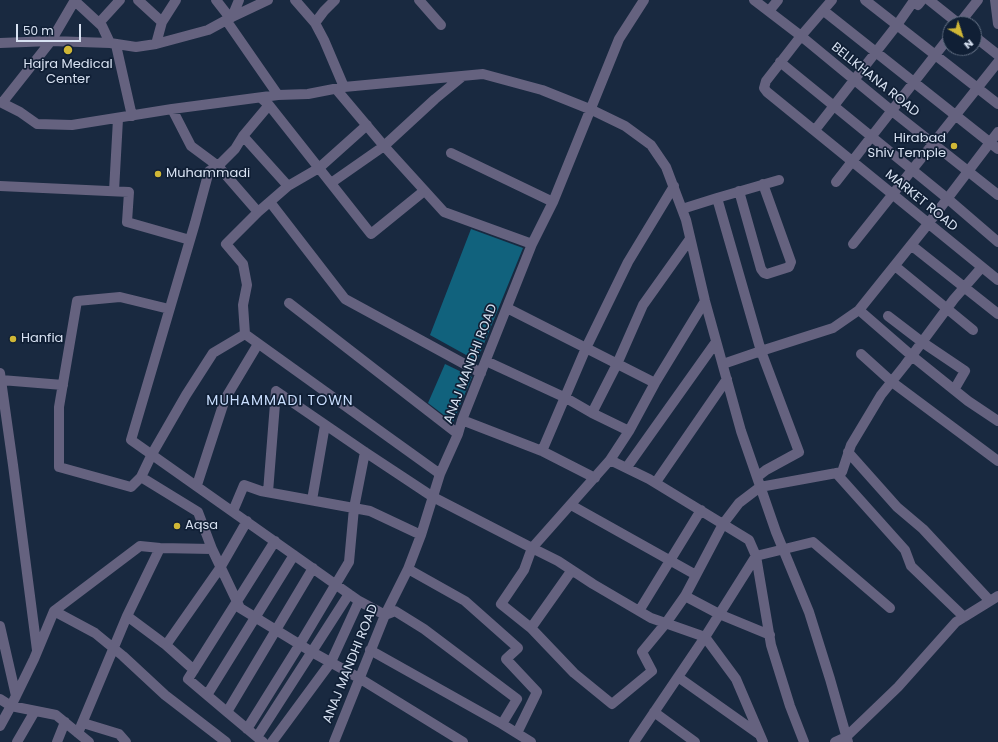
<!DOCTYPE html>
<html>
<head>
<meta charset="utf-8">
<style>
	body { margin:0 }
	#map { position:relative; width:998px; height:742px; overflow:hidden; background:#192940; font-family:Poppins,sans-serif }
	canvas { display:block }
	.north { position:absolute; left:942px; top:16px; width:40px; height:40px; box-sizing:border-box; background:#101f35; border:1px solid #606d81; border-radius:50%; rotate:141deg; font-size:11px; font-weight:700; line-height:16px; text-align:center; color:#d8e2f2 }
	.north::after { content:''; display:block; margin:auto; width:14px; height:18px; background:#d0b736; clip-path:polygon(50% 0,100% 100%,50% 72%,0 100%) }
	.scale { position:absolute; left:16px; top:24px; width:65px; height:18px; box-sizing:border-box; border:2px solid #d8e2f2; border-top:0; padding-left:5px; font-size:12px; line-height:14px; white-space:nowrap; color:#d8e2f2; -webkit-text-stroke:3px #101f35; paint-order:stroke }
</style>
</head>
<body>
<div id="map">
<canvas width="998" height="742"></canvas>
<div class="north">N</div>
<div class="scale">50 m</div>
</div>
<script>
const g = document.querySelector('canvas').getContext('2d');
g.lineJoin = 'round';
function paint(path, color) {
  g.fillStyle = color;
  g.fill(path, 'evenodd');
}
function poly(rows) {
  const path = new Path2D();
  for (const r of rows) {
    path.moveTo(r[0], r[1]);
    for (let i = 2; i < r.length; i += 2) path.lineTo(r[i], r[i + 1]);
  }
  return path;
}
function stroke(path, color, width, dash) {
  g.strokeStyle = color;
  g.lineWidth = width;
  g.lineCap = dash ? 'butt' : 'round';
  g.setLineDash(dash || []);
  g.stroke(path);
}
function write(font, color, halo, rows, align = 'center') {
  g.font = font + ' Poppins,sans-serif';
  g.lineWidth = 3.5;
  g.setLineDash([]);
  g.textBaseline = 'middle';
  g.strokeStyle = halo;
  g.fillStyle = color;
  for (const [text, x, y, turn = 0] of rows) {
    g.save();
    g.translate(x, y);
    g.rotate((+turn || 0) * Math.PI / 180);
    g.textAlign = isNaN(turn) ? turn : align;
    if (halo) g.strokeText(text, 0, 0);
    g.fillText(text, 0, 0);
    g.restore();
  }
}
const building = poly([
	[471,229,523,248,477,361,430,335],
	[445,364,472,377,453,422,428,403]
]);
const minor = poly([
	[138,0,162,22],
	[216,0,230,18],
	[295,0,315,23,324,40,344,87],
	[419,0,441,25],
	[754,0,801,36,892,111,998,195],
	[832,0,801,36,766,81,764,88,767,92,998,280],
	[865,0,998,104],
	[929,0,959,24],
	[995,0,998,24],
	[75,1,102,26,110,43],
	[769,11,778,0],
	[824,11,998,149],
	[232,17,239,0],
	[226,20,278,95],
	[99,23,120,0],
	[315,23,324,11,335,0],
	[959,24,978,0],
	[974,36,998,55],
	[0,43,51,41,110,43,136,47,156,44,208,30,232,17,268,0],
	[156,44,162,22,176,0],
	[116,45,132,116],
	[780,62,948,199,998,242],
	[336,89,384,146,444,212,532,244],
	[261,98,269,105,243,136,235,149,218,166,209,171,195,223,131,440,359,601,385,615,395,611,424,629,517,699,502,724,531,742],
	[0,102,20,112,37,124,72,125,172,109,278,95,308,94,344,87,483,74,542,90,592,110,625,126,651,145,666,167,686,220,705,301,741,431,776,532,809,612,830,679,848,742],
	[2,103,51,41,75,0],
	[269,105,371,234,424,191],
	[172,109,191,146,218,166,258,212],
	[815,130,897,25,913,2,918,5,922,0],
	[243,136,288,186],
	[451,153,553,202],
	[836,182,950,36],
	[331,183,384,146,435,99,463,76],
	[0,186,129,192,127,222,190,240],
	[114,191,118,119],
	[739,191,761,269,764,273,767,274,789,267,791,262,763,184],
	[717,198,779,180],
	[270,202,345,299,481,373],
	[682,209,717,198,761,351,799,452,766,470,757,477],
	[853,244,998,62],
	[911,245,998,314],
	[895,266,973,330],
	[705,301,655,383,629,431,610,460,649,479,749,540,756,556,771,645,790,706,804,742],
	[289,303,458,434],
	[507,308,655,383],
	[859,310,912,356,968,401,998,421],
	[888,316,922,342,965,371,954,390],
	[245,334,243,305,247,285,243,264,226,244,258,212,288,186,319,168,367,125],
	[245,334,440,474],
	[861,354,892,382,998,461],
	[486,361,566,398,592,413,629,431],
	[723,364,761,351,833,328,859,310,928,224,998,132],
	[0,373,13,465,37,650],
	[1,380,63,385],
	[592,413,617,364,643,305,690,239],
	[462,420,542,451],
	[848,452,897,507,923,529,990,601],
	[627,467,716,342],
	[836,473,905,550,911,566,964,617],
	[141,477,131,487,59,467,59,407,77,301,120,297,169,309],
	[595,478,542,451,586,348,628,262,674,186],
	[656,482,727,379],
	[197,485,225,399,258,344],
	[268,492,276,391,365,452,433,497,532,548,610,460],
	[312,500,325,425],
	[571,505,696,575],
	[233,511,244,485,261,491,370,511,421,535],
	[212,549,198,512,141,477,152,454,186,395,213,353,245,334],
	[408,569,465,601,518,648,506,659,537,692,517,733],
	[572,570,531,628,574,673,612,704,652,671,642,652,666,623,685,596],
	[54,611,95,633,123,656,165,695,226,742],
	[639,611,701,510],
	[127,616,166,645],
	[0,626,16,696],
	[531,628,501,604,524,570,532,548,558,561,593,584,651,618,705,637,736,679,763,742],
	[770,635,719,614,685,596,723,524,739,503,760,487,842,472,851,445,881,395,905,365,954,299,982,267],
	[370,650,502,724],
	[194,670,166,645,220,568,247,521],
	[678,677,760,735],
	[207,695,294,555],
	[0,699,11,706,34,659,54,611,140,546,160,548,212,549,240,608,312,652,359,678,463,742],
	[227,712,188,679,275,541],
	[654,712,695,742],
	[83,723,119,734,126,742],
	[0,726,11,706,56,715,89,742],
	[247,729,300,644,349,562,354,508,365,452],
	[78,733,127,616,160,548],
	[257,737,349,594],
	[17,742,35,711],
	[57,742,65,722],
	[263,742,227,712,313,568],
	[272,742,331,662,359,601],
	[334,742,385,615,408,569,421,535,440,474,458,434,462,420,532,244,553,202,619,39,644,0],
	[634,742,705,637,756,556,813,542,890,608],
	[835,742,846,737,898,687,956,622,998,596]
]);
const markers = [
	[68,50,5,"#d0b736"],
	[954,146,4,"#d0b736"],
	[158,174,4,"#d0b736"],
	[13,339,4,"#d0b736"],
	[177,526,4,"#d0b736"]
];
const poiNames = [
	["Hajra Medical",68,65,"center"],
	["Center",68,80,"center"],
	["Hirabad",946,139,"right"],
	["Shiv Temple",946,154,"right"],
	["Muhammadi",166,174],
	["Hanfia",21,339],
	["Aqsa",185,526]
];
const streetNames = [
	["BELLKHANA ROAD",875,80,39],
	["MARKET ROAD",921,201,39],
	["ANAJ MANDHI ROAD",471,364,-69],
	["ANAJ MANDHI ROAD",351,664,-68]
];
const neighbourhoodNames = [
	["MUHAMMADI TOWN",280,401]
];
paint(building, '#11627d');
stroke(minor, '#65627f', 10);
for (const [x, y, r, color] of markers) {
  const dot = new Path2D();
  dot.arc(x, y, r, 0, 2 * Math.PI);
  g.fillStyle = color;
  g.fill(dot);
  stroke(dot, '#101f35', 1.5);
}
write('13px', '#d8e2f2', '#101f35', poiNames, 'left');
write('13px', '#d8e2f2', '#101f35', streetNames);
g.letterSpacing = '1px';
write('14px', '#c9defe', '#101f35', neighbourhoodNames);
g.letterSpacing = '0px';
</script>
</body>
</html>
